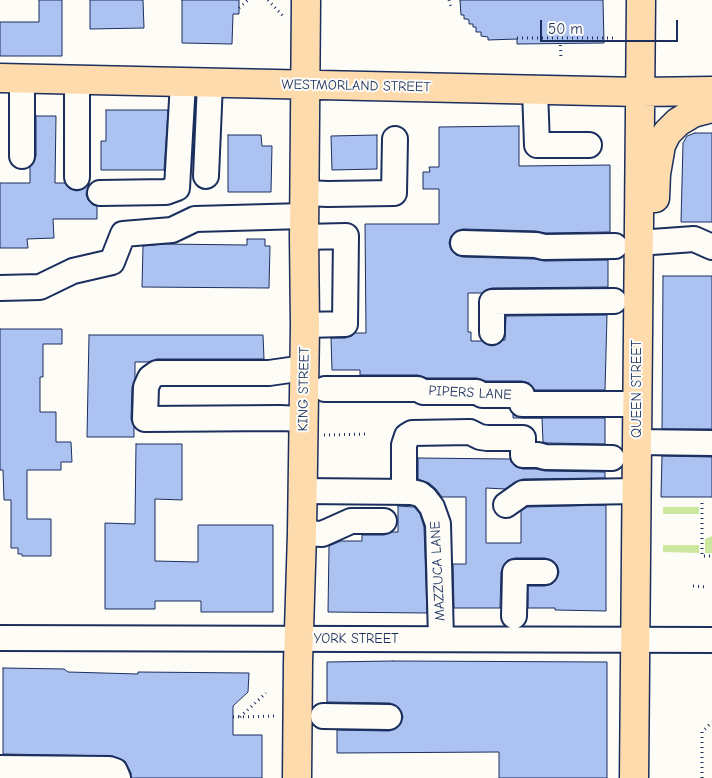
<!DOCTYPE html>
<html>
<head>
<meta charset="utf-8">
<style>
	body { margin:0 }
	#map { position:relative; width:712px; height:778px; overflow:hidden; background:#fdfcf7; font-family:"Comic Neue",sans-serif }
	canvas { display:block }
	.scale { position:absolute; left:540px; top:20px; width:138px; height:22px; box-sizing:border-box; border:2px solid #1b2f5e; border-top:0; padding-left:6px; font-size:15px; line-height:18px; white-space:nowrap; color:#1b2f5e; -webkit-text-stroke:4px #fdfcf7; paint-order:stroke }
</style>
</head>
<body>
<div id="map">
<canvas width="712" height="778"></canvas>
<div class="scale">50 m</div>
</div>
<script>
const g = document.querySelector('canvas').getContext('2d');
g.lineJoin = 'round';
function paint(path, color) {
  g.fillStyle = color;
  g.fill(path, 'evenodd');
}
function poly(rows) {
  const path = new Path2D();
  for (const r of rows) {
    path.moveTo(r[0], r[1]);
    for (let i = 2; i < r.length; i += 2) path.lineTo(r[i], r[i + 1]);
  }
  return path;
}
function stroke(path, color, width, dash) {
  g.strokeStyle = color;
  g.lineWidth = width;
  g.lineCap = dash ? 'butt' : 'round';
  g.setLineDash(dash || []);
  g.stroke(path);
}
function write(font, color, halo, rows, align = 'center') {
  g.font = font + ' "Comic Neue",sans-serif';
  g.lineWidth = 4;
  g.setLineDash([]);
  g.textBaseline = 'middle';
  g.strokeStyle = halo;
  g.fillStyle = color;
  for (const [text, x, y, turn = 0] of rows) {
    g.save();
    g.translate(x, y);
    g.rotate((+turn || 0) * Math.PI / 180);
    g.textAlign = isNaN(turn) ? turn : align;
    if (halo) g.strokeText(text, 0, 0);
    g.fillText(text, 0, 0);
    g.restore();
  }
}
const green = poly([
	[663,507,699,507,699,514,663,514],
	[712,536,712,553,705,553,705,539],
	[663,545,699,545,699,553,663,552]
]);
const building = poly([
	[39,0,62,0,62,56,0,56,0,22,39,22,39,0],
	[90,0,143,0,144,28,90,29,90,0],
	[182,0,239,0,239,14,233,14,232,44,182,43,182,0],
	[460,0,603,0,604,43,517,44,517,39,488,40,488,37,481,36,481,32,476,32,476,27,473,27,473,24,469,24,469,20,468,20,468,19,464,19,464,15,461,15,460,0],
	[106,110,168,110,164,170,101,170,101,141,106,141,106,110],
	[36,116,56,116,55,183,65,183,70,189,77,191,83,189,89,184,91,184,88,187,86,194,88,200,93,205,97,206,97,219,53,219,54,238,27,239,28,248,0,248,0,183,30,183,30,167,34,162,36,156,36,116],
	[519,126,519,166,610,165,610,232,546,233,536,231,463,229,456,231,451,236,449,243,451,250,456,255,463,257,534,259,544,261,608,260,608,287,492,288,486,290,482,293,468,293,468,332,471,332,471,341,482,341,486,344,492,346,498,344,503,340,505,340,506,316,607,315,605,390,535,390,529,383,522,381,486,381,477,378,427,378,418,375,360,375,360,370,332,370,331,338,345,338,352,336,355,333,366,333,365,224,439,224,439,189,423,189,423,172,430,172,429,167,439,167,439,127,519,126],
	[695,133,712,133,712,222,681,222,683,143,687,136,695,133],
	[228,135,261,135,262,146,272,146,271,192,228,192,228,135],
	[377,135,377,169,332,170,331,136,377,135],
	[247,239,265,239,265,246,270,246,269,288,142,287,143,246,164,244,247,245,247,239],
	[663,276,712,276,712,429,662,429,663,276],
	[0,329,62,329,62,344,43,344,43,377,40,377,40,412,56,412,56,442,71,442,72,462,61,462,61,470,27,470,27,519,51,519,51,556,22,556,22,554,18,554,18,548,11,548,11,500,4,500,3,470,0,470,0,329],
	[89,335,263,335,264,359,157,359,148,362,135,362,135,379,132,387,131,419,134,427,134,437,87,437,89,335],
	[513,414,516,416,522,418,605,418,605,444,547,443,543,442,542,418,513,418,513,414],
	[136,444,182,444,182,500,155,499,155,561,198,562,198,525,273,525,273,612,201,612,201,601,155,601,155,609,105,609,105,523,135,524,136,444],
	[662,456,712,457,712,497,661,497,662,456],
	[418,458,510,459,511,462,516,467,523,469,536,469,545,471,605,472,605,478,523,479,515,482,505,489,486,488,486,543,521,543,521,511,527,507,606,505,606,611,555,610,555,608,528,608,528,586,545,586,552,584,557,578,559,572,557,565,551,560,545,558,515,558,508,560,504,565,501,572,500,608,454,608,453,564,466,564,466,497,442,497,436,489,429,483,418,479,418,458],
	[398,506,414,507,420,514,424,527,427,613,328,612,329,546,341,541,362,541,362,535,384,535,392,532,398,532,398,506],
	[393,661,607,662,607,778,499,778,499,752,337,753,337,730,389,731,395,729,400,724,403,717,401,711,396,706,390,703,327,702,327,662,393,661],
	[3,668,64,669,68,672,138,674,138,672,249,673,248,692,233,706,233,735,262,735,262,778,131,778,131,773,125,761,113,756,3,754,3,668]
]);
const path = poly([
	[268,0,283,16],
	[449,0,451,7],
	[239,8,248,0],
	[560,35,561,59],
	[517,38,617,38],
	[324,435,367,434],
	[702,503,702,556,712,556],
	[693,586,707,587],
	[233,717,277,716],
	[240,717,266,693],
	[702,778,702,732,712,722]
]);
const minor = poly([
	[22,78,22,156],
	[535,90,537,145,589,145],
	[206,176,210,83],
	[77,177,77,80],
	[100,193,166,192,177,188,183,82],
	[304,193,328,194,394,193,395,139],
	[304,237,346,236,345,324,305,325],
	[463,243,536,245,544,247,615,246],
	[638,243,694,239,712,247],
	[0,288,40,287,73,271,112,262,123,234,172,230,195,219,304,216],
	[492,332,492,302,614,301],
	[325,389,418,389,423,392,477,392,482,395,522,395,522,404,637,404],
	[303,419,280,418,145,419,146,387,150,378,157,373,269,373,304,368],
	[637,442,712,443],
	[302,491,412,492,420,494,425,498,432,507,438,524,441,639],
	[404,492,404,445,407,436,412,433,470,432,480,437,487,438,523,438,523,455,538,455,545,457,612,458],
	[506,505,523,493,636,491],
	[302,533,322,534,351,521,384,521],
	[514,616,515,572,545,572],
	[0,638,712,640],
	[323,716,389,717],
	[0,768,109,769,115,771,118,778]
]);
const major = poly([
	[0,78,640,92,712,91],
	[655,198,656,174,661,145,667,133,678,122,693,113,712,108],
	[297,778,298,662,302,533,305,325,304,237,306,0],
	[634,778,641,0]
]);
const streetNames = [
	["WESTMORLAND STREET",356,86,1],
	["KING STREET",304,389,-89],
	["QUEEN STREET",637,389,-90],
	["PIPERS LANE",470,393,3],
	["MAZZUCA LANE",438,571,-93],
	["YORK STREET",356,639]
];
paint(green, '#cce89e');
paint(building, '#acc2f1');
stroke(building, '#1b2f5e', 1);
stroke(minor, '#1b2f5e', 28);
stroke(major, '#1b2f5e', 31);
stroke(path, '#1b2f5e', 3, [1, 4]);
stroke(minor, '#fdfcf7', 24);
stroke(major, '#fedbac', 28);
write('14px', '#1b2f5e', '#fdfcf7', streetNames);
</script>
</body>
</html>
